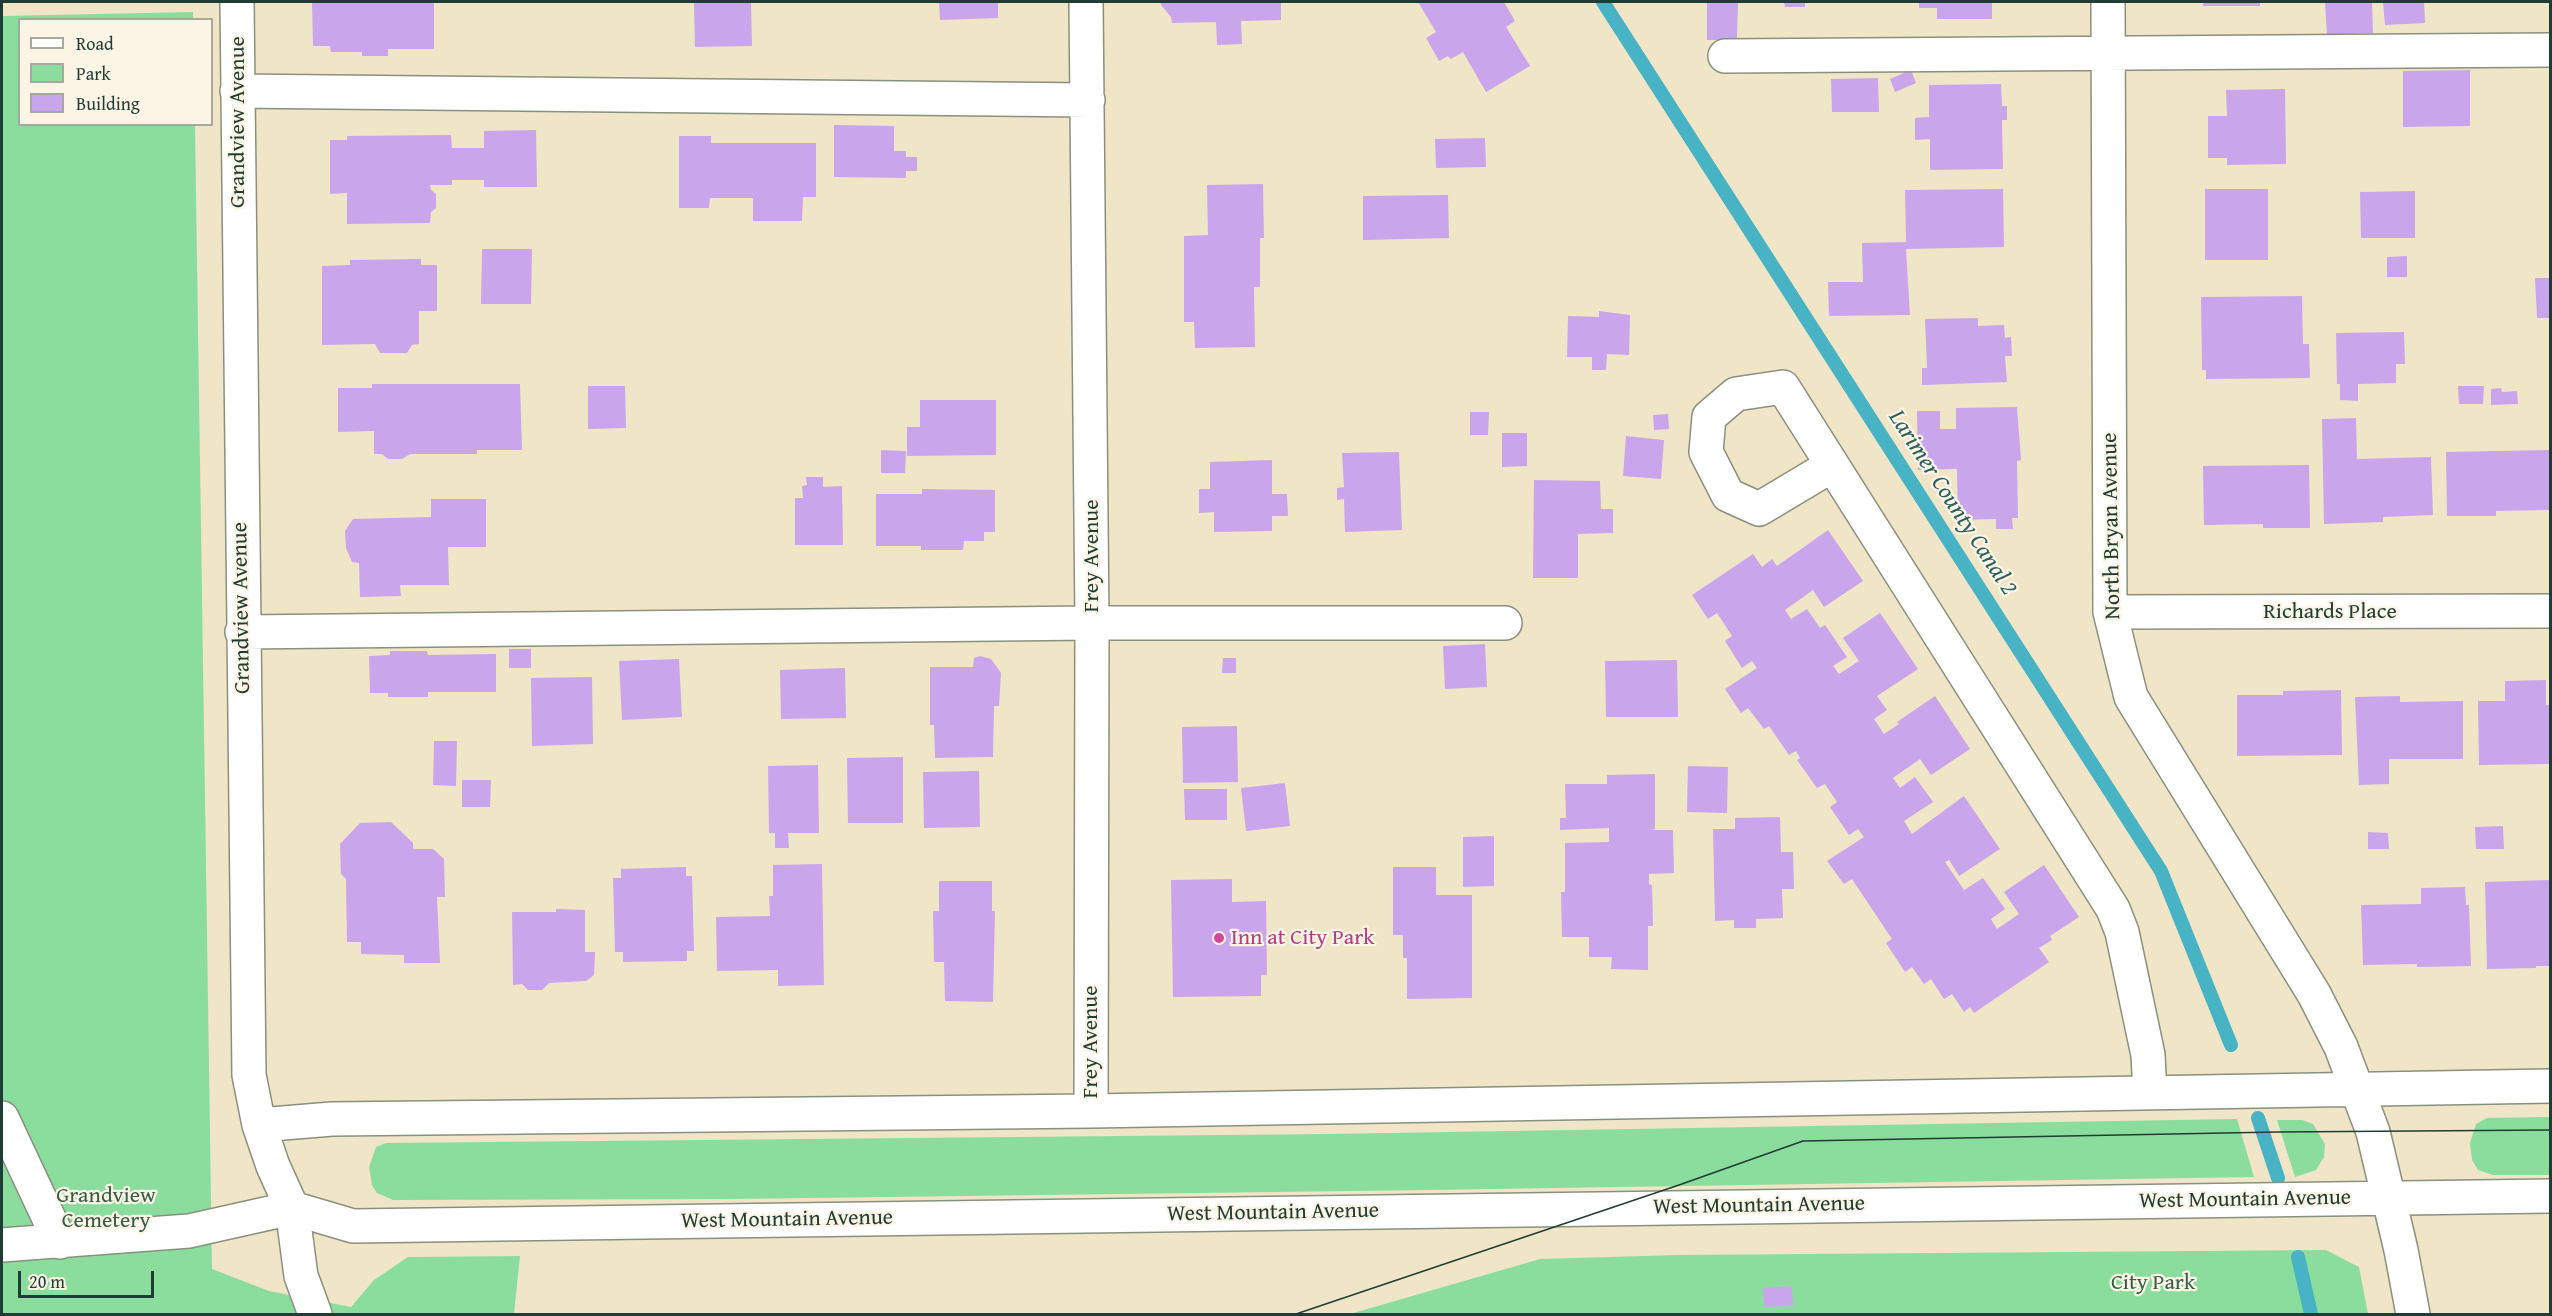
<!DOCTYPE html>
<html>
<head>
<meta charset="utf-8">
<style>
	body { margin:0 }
	#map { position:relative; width:2552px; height:1316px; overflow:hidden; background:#f0e5c7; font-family:"Gentium Book Plus",serif }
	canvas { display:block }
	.frame { position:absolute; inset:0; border:3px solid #1f3d34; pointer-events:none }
	.legend { position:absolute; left:18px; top:18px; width:195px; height:108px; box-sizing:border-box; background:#fcf5e5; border:2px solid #a4ab9e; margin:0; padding:8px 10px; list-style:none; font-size:18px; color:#1f3d34 }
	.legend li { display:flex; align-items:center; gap:12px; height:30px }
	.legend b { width:30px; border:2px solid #a4ab9e }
	.scale { position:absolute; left:18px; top:1271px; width:136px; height:27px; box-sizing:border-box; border:3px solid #1f3d34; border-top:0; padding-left:8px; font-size:18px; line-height:21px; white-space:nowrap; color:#1f3d34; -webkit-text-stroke:4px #fcf5e5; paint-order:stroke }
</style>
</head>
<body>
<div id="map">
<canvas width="2552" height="1316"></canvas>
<div class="frame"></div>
<ul class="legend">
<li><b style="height:8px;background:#fff"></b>Road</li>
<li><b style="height:16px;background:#8bdd9d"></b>Park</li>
<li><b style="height:16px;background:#c9a6eb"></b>Building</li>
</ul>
<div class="scale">20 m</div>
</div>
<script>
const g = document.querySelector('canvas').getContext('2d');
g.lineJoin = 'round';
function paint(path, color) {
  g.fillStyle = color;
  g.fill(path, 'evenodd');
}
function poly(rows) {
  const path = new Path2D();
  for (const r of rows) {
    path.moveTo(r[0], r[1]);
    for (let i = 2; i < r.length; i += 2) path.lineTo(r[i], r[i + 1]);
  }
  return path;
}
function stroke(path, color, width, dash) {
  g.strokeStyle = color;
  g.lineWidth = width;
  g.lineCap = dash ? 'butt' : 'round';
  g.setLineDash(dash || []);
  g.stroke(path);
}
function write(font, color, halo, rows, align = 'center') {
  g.font = font + ' "Gentium Book Plus",serif';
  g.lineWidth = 4.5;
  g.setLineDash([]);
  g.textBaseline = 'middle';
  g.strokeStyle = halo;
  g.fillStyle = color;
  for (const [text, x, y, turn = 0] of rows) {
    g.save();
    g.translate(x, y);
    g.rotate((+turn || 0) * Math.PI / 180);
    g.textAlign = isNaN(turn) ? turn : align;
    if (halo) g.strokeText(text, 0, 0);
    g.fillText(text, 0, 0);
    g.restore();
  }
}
const green = poly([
	[193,12,193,20,20,20,20,124,195,125,212,1269,269,1291,351,1307,374,1280,408,1257,520,1256,514,1314,2,1314,2,16],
	[2550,1117,2550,1175,2493,1175,2478,1170,2472,1160,2470,1143,2476,1124,2487,1118],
	[2237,1119,2254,1177,1430,1190,733,1199,393,1200,377,1193,372,1185,369,1167,376,1147,386,1143,1328,1134],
	[2277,1120,2302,1120,2313,1124,2325,1144,2324,1157,2316,1170,2295,1177],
	[2326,1250,2359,1267,2368,1314,1350,1314,1540,1259,1678,1255]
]);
const stream = poly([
	[1603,2,2161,871,2231,1045],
	[2258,1118,2278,1178],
	[2298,1257,2311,1314]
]);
const building = poly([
	[312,2,434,2,434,49,388,49,388,56,362,56,362,52,331,52,330,46,313,46],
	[694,2,751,2,752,46,695,47],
	[939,2,998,2,998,18,940,20],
	[1161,2,1281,2,1281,20,1241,21,1242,44,1217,45,1216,22,1172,23,1171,17,1161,5],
	[1418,2,1504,2,1515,21,1506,27,1530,66,1486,92,1463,52,1451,59,1448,56,1439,61,1426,38,1436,32],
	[1707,2,1738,2,1737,40,1707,40],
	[1784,2,1805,2,1805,7,1785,7],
	[1919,2,1992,2,1992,19,1937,19,1937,8,1919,8],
	[2203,2,2260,2,2260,6,2203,6],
	[2325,2,2372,2,2373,33,2327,35],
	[2383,2,2424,2,2425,23,2385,25],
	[1911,70,1916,83,1895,92,1890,79],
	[2470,70,2470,126,2403,127,2403,71],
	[1878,78,1879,112,1832,112,1831,79],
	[2001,84,2002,106,2007,106,2007,120,2002,120,2003,169,1930,170,1930,139,1915,140,1915,118,1929,117,1929,85],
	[2285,89,2286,164,2227,165,2227,158,2208,158,2208,116,2227,116,2226,90],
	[834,125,894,126,894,151,906,151,906,157,917,157,917,171,906,171,906,178,834,177],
	[536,130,537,187,484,187,484,180,452,180,452,185,430,185,431,190,436,194,436,208,431,212,430,223,347,224,347,193,330,194,330,140,347,140,347,136,451,135,452,148,484,148,484,131],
	[679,136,711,136,711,143,816,143,816,197,803,197,802,221,753,221,753,198,710,198,709,208,679,208],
	[1485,138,1486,167,1436,168,1435,139],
	[1263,184,1264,238,1260,238,1260,287,1254,287,1255,347,1195,348,1194,322,1184,322,1184,236,1208,235,1207,185],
	[2003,189,2004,247,1906,249,1910,315,1829,316,1828,282,1863,282,1862,243,1906,242,1905,190],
	[2205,189,2268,189,2268,260,2205,260],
	[2415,191,2415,238,2361,238,2360,192],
	[1448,195,1449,238,1363,240,1363,196],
	[482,249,532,249,531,304,481,304],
	[2407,256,2407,277,2387,277,2387,257],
	[421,259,421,265,437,265,437,311,419,311,419,344,412,345,407,353,380,353,375,344,322,345,322,266,350,265,350,260],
	[2535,278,2550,278,2550,318,2537,318],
	[2302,296,2303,344,2309,344,2310,378,2206,379,2206,370,2202,370,2201,297],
	[1599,311,1630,315,1629,355,1607,354,1606,370,1592,370,1592,357,1567,357,1568,316,1599,317],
	[1978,318,1978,326,2004,325,2005,338,2011,337,2012,356,2005,356,2007,382,1922,385,1922,368,1927,368,1925,319],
	[2404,332,2405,364,2396,364,2396,383,2358,384,2358,401,2340,400,2340,384,2337,384,2336,333],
	[372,384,520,384,522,450,477,450,477,454,410,454,402,459,388,459,382,454,374,454,374,431,338,432,338,388,372,388],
	[588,386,625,386,626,428,588,429],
	[2458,386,2484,386,2483,404,2459,404],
	[2501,388,2502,392,2517,391,2518,404,2491,405,2491,389],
	[920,400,996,400,996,455,907,456,907,427,920,427],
	[2017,407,2021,460,2017,461,2018,518,2012,518,2013,529,1996,529,1996,519,1958,520,1957,469,1918,470,1917,411,1940,411,1940,429,1956,429,1956,408],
	[1470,412,1489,412,1488,435,1470,435],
	[1668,414,1669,429,1654,430,1653,415],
	[2356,418,2357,459,2431,457,2433,515,2383,517,2383,522,2324,524,2322,419],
	[1502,433,1527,433,1527,466,1502,467],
	[1626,436,1664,440,1661,479,1623,476],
	[881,450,906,451,905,473,881,473],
	[2550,450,2550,510,2496,511,2496,516,2447,516,2446,452],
	[1399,452,1402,530,1345,532,1344,499,1337,500,1337,488,1344,487,1342,453],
	[1272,460,1272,494,1287,494,1288,516,1272,516,1272,531,1214,532,1214,512,1199,513,1199,489,1210,489,1210,462],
	[2309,465,2310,528,2263,528,2263,524,2204,525,2203,466],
	[806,477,823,477,823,487,842,486,843,545,795,545,795,498,803,498,802,486,807,485],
	[1534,480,1600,481,1601,509,1613,509,1613,533,1578,534,1578,578,1533,578],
	[922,489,995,490,995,532,984,532,984,541,964,541,963,550,921,550,921,546,876,546,876,494,922,494],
	[431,499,486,499,486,547,448,547,449,585,400,585,401,596,360,597,359,563,352,562,346,548,345,531,353,519,431,517],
	[1828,530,1863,581,1824,607,1813,590,1785,610,1791,619,1807,609,1820,628,1825,625,1847,657,1833,666,1839,674,1859,661,1843,638,1880,613,1918,669,1877,696,1887,710,1874,719,1884,734,1899,724,1897,722,1935,696,1970,749,1931,775,1920,759,1893,778,1900,788,1915,777,1933,802,1904,821,1912,834,1964,796,2000,849,1959,876,1949,860,1945,862,1964,890,1983,878,2005,909,1991,919,1997,929,2019,914,2004,892,2044,865,2079,917,2050,936,2052,940,2039,948,2049,962,1974,1013,1970,1007,1964,1012,1952,994,1944,999,1931,979,1924,984,1912,967,1905,972,1886,943,1892,939,1852,879,1844,884,1827,861,1864,837,1858,829,1849,835,1830,807,1837,802,1825,784,1817,788,1797,760,1800,758,1796,751,1789,755,1769,726,1764,729,1748,708,1741,713,1725,689,1757,668,1752,661,1742,668,1725,641,1732,636,1717,613,1708,619,1692,595,1753,554,1762,567,1772,559,1777,566],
	[1485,644,1487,687,1445,689,1443,646],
	[509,649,531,649,531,668,509,668],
	[390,651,427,651,428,655,496,654,496,692,428,692,428,697,388,697,388,693,370,693,369,656,390,655],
	[980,656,991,659,1001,673,999,706,994,706,993,757,935,758,934,725,930,725,930,667,973,667,974,658],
	[1223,658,1236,658,1236,673,1222,673],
	[679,659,682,717,622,720,619,661],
	[1677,660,1678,717,1606,717,1605,661],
	[845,668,846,718,781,719,780,670],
	[592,677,593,744,532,746,531,678],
	[2546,680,2546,705,2550,705,2550,764,2479,765,2478,701,2505,701,2505,681],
	[2341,690,2342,755,2237,756,2237,695,2283,695,2283,691],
	[2400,696,2400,702,2463,701,2463,759,2389,759,2389,784,2359,785,2355,697],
	[1237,726,1238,782,1183,783,1182,727],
	[434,741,457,741,456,786,433,785],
	[903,757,903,823,848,823,847,758],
	[818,765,819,833,788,833,789,848,775,848,775,833,769,833,768,766],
	[1688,766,1728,767,1727,813,1687,812],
	[979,771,980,827,924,828,923,772],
	[1655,774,1655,829,1650,830,1673,830,1674,873,1649,874,1649,884,1652,885,1653,926,1648,926,1648,970,1611,969,1612,957,1589,957,1589,937,1562,937,1561,892,1565,892,1565,843,1609,842,1609,828,1560,830,1560,818,1566,818,1565,784,1607,784,1607,775],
	[462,780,491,780,490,807,462,807],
	[1285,783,1290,826,1246,831,1241,788],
	[1184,789,1227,789,1227,820,1185,820],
	[1780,817,1781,852,1793,852,1794,889,1782,889,1783,918,1756,919,1756,928,1734,928,1734,920,1715,921,1713,829,1735,829,1735,818],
	[391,822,413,843,413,849,433,849,444,859,445,897,437,897,440,963,404,963,404,955,361,954,361,942,347,942,346,879,341,874,340,844,360,823],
	[2503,826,2504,849,2476,849,2475,827],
	[2368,832,2388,833,2389,849,2368,849],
	[1494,836,1494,886,1463,887,1463,837],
	[822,864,824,985,778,986,778,970,717,971,716,917,770,916,769,896,773,896,773,865],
	[686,867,686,876,692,876,694,951,687,951,687,961,623,962,623,952,615,952,613,878,621,878,621,869],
	[1393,867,1436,867,1436,895,1472,895,1472,998,1407,999,1407,958,1403,958,1403,935,1393,935],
	[1232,879,1232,902,1266,901,1267,975,1261,975,1261,996,1173,997,1171,880],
	[2550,880,2550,966,2536,966,2536,968,2487,969,2485,882],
	[939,881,992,881,992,911,995,911,993,1002,945,1001,944,962,934,962,933,911,939,911],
	[2465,887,2466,905,2469,905,2471,966,2417,967,2417,964,2363,965,2361,905,2421,904,2421,888],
	[556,909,585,910,585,952,595,952,594,975,586,981,549,983,542,990,528,990,522,984,513,985,512,912,556,912],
	[1792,1286,1793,1306,1764,1307,1763,1288]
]);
const minor = poly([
	[237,2,249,1075,259,1125,273,1166,292,1208,301,1276,315,1314],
	[1086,2,1092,623,1091,1111],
	[2108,2,2110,612,2131,697,2314,994,2341,1047,2373,1132,2401,1250,2413,1314],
	[1725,56,2550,50],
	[237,91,1088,100],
	[1831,466,1759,509,1728,495,1706,452,1709,417,1736,394,1783,387,2113,909,2122,932,2148,1055,2150,1093],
	[2110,612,2550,611],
	[242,632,1092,623,1505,623],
	[2,1118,60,1242],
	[259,1125,332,1119,1091,1111,2550,1086],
	[2,1245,189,1231,292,1208,353,1226,2550,1196]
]);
const tram = poly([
	[1296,1314,1679,1185,1803,1141,2277,1132,2550,1130]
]);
const markers = [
	[1219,938,6,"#d1479c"]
];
const streetNames = [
	["Grandview Avenue",238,122,-90],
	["North Bryan Avenue",2112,526,-91],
	["Frey Avenue",1092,556,-90],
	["Grandview Avenue",242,608,-91],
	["Richards Place",2330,612],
	["Frey Avenue",1091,1042,-90],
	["West Mountain Avenue",2245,1200,-1],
	["West Mountain Avenue",1759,1206,-1],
	["West Mountain Avenue",1273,1213,-1],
	["West Mountain Avenue",787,1220,-1]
];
const hotelNames = [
	["Inn at City Park",1231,938]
];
const parkNames = [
	["Grandview",106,1196],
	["Cemetery",106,1221],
	["City Park",2153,1283]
];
const waterNames = [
	["Larimer County Canal 2",1952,503,57]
];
paint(green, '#8bdd9d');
stroke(stream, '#47b3c4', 14);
paint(building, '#c9a6eb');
stroke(minor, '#88917e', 36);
stroke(minor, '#fff', 33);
stroke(tram, '#1f3d34', 1.5);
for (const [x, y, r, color] of markers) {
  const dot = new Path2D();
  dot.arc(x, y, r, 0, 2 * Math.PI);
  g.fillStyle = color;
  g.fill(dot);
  stroke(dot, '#fcf5e5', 2);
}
write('22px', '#1f3d34', '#fcf5e5', streetNames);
write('22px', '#b23c85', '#fcf5e5', hotelNames, 'left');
write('22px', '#355d49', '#fcf5e5', parkNames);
write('italic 24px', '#2b605f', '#fcf5e5', waterNames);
</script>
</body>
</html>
